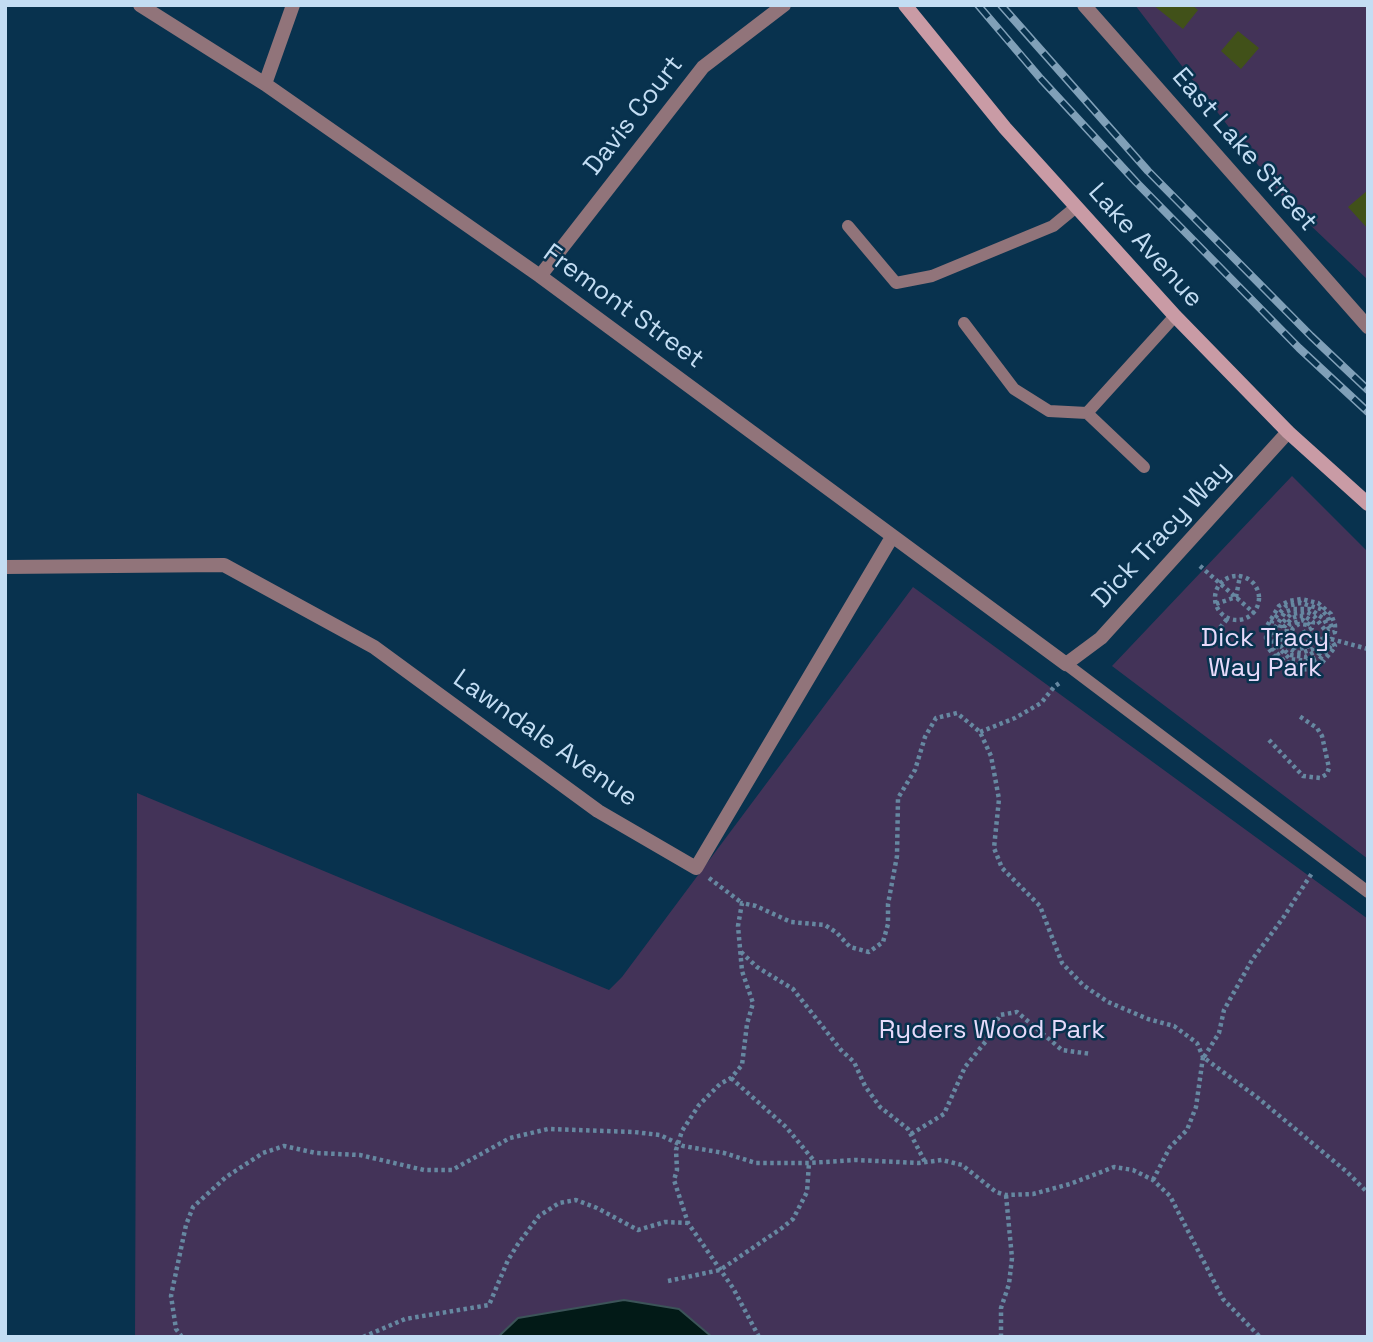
<!DOCTYPE html>
<html>
<head>
<meta charset="utf-8">
<style>
	body { margin:0 }
	#map { position:relative; width:1373px; height:1342px; overflow:hidden; background:#08324e; font-family:"Space Grotesk",sans-serif }
	canvas { display:block }
	.frame { position:absolute; inset:0; border:7px solid #c3ddf3; pointer-events:none }
</style>
</head>
<body>
<div id="map">
<canvas width="1373" height="1342"></canvas>
<div class="frame"></div>
</div>
<script>
const g = document.querySelector('canvas').getContext('2d');
g.lineJoin = 'round';
function paint(path, color) {
  g.fillStyle = color;
  g.fill(path, 'evenodd');
}
function poly(rows) {
  const path = new Path2D();
  for (const r of rows) {
    if (r.length === 3) {
      path.moveTo(r[0] + r[2], r[1]);
      path.arc(r[0], r[1], r[2], 0, 2 * Math.PI);
      continue;
    }
    path.moveTo(r[0], r[1]);
    for (let i = 2; i < r.length; i += 2) path.lineTo(r[i], r[i + 1]);
  }
  return path;
}
function stroke(path, color, width, dash) {
  g.strokeStyle = color;
  g.lineWidth = width;
  g.lineCap = dash ? 'butt' : 'round';
  g.setLineDash(dash || []);
  g.stroke(path);
}
function write(font, color, halo, rows, align = 'center') {
  g.font = font + ' "Space Grotesk",sans-serif';
  g.lineWidth = 5;
  g.setLineDash([]);
  g.textBaseline = 'middle';
  g.strokeStyle = halo;
  g.fillStyle = color;
  for (const [text, x, y, turn = 0] of rows) {
    g.save();
    g.translate(x, y);
    g.rotate((+turn || 0) * Math.PI / 180);
    g.textAlign = isNaN(turn) ? turn : align;
    if (halo) g.strokeText(text, 0, 0);
    g.fillText(text, 0, 0);
    g.restore();
  }
}
const green = poly([
	[1135,5,1368,5,1368,280,1288,204],
	[1292,476,1368,552,1368,859,1112,666],
	[913,587,1368,919,1368,1337,135,1337,137,793,609,990,622,977]
]);
const water = poly([
	[624,1300,679,1309,712,1337,498,1337,518,1318,624,1300]
]);
const building = poly([
	[1153,5,1192,5,1198,10,1183,29],
	[1238,31,1259,48,1241,69,1221,51],
	[1368,190,1368,229,1348,207]
]);
const path = poly([
	[1200,566,1254,613],
	[1237,598,22],
	[1216,604,1236,597,1240,576],
	[1216,633,1227,619],
	[1303,633,1312,628,1313,622,1304,616,1298,616,1292,618,1284,627,1283,639,1290,649,1295,652,1301,653,1313,649,1319,640,1318,637,1309,646,1300,649,1291,646,1286,637,1287,628,1290,624,1303,620,1310,625,1299,624,1293,628,1291,634,1293,640,1301,644,1308,642,1314,634,1320,634,1324,639,1318,650,1305,657,1290,655,1285,651,1280,645,1279,631,1281,624,1291,614,1307,612,1314,616,1328,634,1335,632,1335,625,1331,614,1318,603,1301,599,1289,601,1279,606,1267,626,1266,638,1269,649,1280,663,1297,670,1309,669,1320,665,1332,651,1335,646,1333,643,1319,660,1310,665,1299,666,1284,661,1274,650,1270,636,1272,621,1286,606,1301,603,1321,609,1328,617,1332,628,1329,629,1324,619,1310,609,1293,609,1285,612,1275,628,1274,637,1277,646,1290,659,1308,661,1317,657,1331,639,1368,649],
	[980,732,1015,718,1041,703,1054,687,1061,682],
	[1269,740,1303,776,1320,778,1327,774,1329,768,1322,736,1317,728,1299,716],
	[709,878,742,903],
	[741,952,757,967,793,989,841,1050,854,1062,865,1086,880,1107,908,1129,925,1162],
	[1204,1057,1219,1033,1224,1010,1252,960,1283,918,1312,873],
	[731,1078,786,1127,815,1162],
	[911,1134,944,1114,965,1067,986,1041,1000,1015,1017,1012,1062,1050,1091,1054],
	[1153,1180,1170,1147,1187,1130,1196,1107,1203,1057,1258,1098,1347,1172,1368,1193],
	[668,1281,720,1270,782,1228,793,1219,807,1192,809,1163],
	[182,1337,176,1329,171,1296,186,1225,193,1207,226,1177,263,1153,284,1146,316,1153,360,1155,424,1170,452,1170,510,1138,548,1129,634,1132,660,1135,683,1146,724,1153,756,1163,809,1163,856,1160,919,1163,942,1160,962,1165,996,1192,1006,1195,1033,1194,1070,1184,1114,1167,1133,1170,1153,1180,1170,1196,1223,1299,1260,1337],
	[363,1337,405,1319,489,1305,508,1260,518,1244,539,1216,559,1203,576,1200,597,1208,638,1230,665,1222,688,1223],
	[759,1337,733,1288,688,1223,674,1180,677,1170,676,1150,682,1131,699,1105,720,1084,731,1078,742,1065,747,1024,753,1003,742,971,738,926,742,903,756,906,791,922,825,925,837,933,850,947,869,952,883,942,888,924,888,904,897,856,898,798,915,770,925,737,936,718,957,713,980,732,991,756,999,799,994,848,1002,868,1040,906,1062,963,1083,985,1108,1002,1148,1019,1174,1026,1197,1043,1203,1057],
	[1001,1337,1001,1308,1009,1284,1012,1258,1006,1195]
]);
const lane = poly([
	[848,226,896,283,932,276,1053,226,1076,207],
	[964,323,1014,389,1049,411,1087,413,1144,467],
	[1087,413,1175,316],
	[1066,664,1368,892]
]);
const street = poly([
	[140,5,265,84,540,276,1066,664,1101,638,1288,432],
	[1084,5,1368,327],
	[265,84,293,5],
	[540,276,703,67,784,5],
	[5,567,224,565,374,647,598,811,696,868,892,537]
]);
const secondary = poly([
	[905,5,1005,128,1175,316,1288,432,1368,504]
]);
const rail = poly([
	[978,5,1041,79,1136,182,1299,348,1368,412],
	[1001,5,1148,171,1311,336,1368,390]
]);
const streetNames = [
	["Davis Court",634,116,-52],
	["East Lake Street",1244,150,49],
	["Lake Avenue",1145,246,48],
	["Fremont Street",623,307,36],
	["Dick Tracy Way",1162,535,-47],
	["Lawndale Avenue",545,739,35]
];
const parkNames = [
	["Dick Tracy",1265,639],
	["Way Park",1265,669],
	["Ryders Wood Park",992,1031]
];
paint(green, '#433358');
paint(water, '#021a17');
stroke(water, '#3c5459', 2);
paint(building, '#415119');
stroke(path, '#6688a1', 4.5, [3.5, 3.5]);
stroke(lane, '#91747a', 12);
stroke(street, '#91747a', 14);
stroke(secondary, '#c99ba5', 14);
stroke(rail, '#80a0b8', 8);
stroke(rail, '#08324e', 5, [16]);
write('26px', '#c3ddf3', '#08324e', streetNames);
write('26px', '#e7dafa', '#08324e', parkNames);
</script>
</body>
</html>
